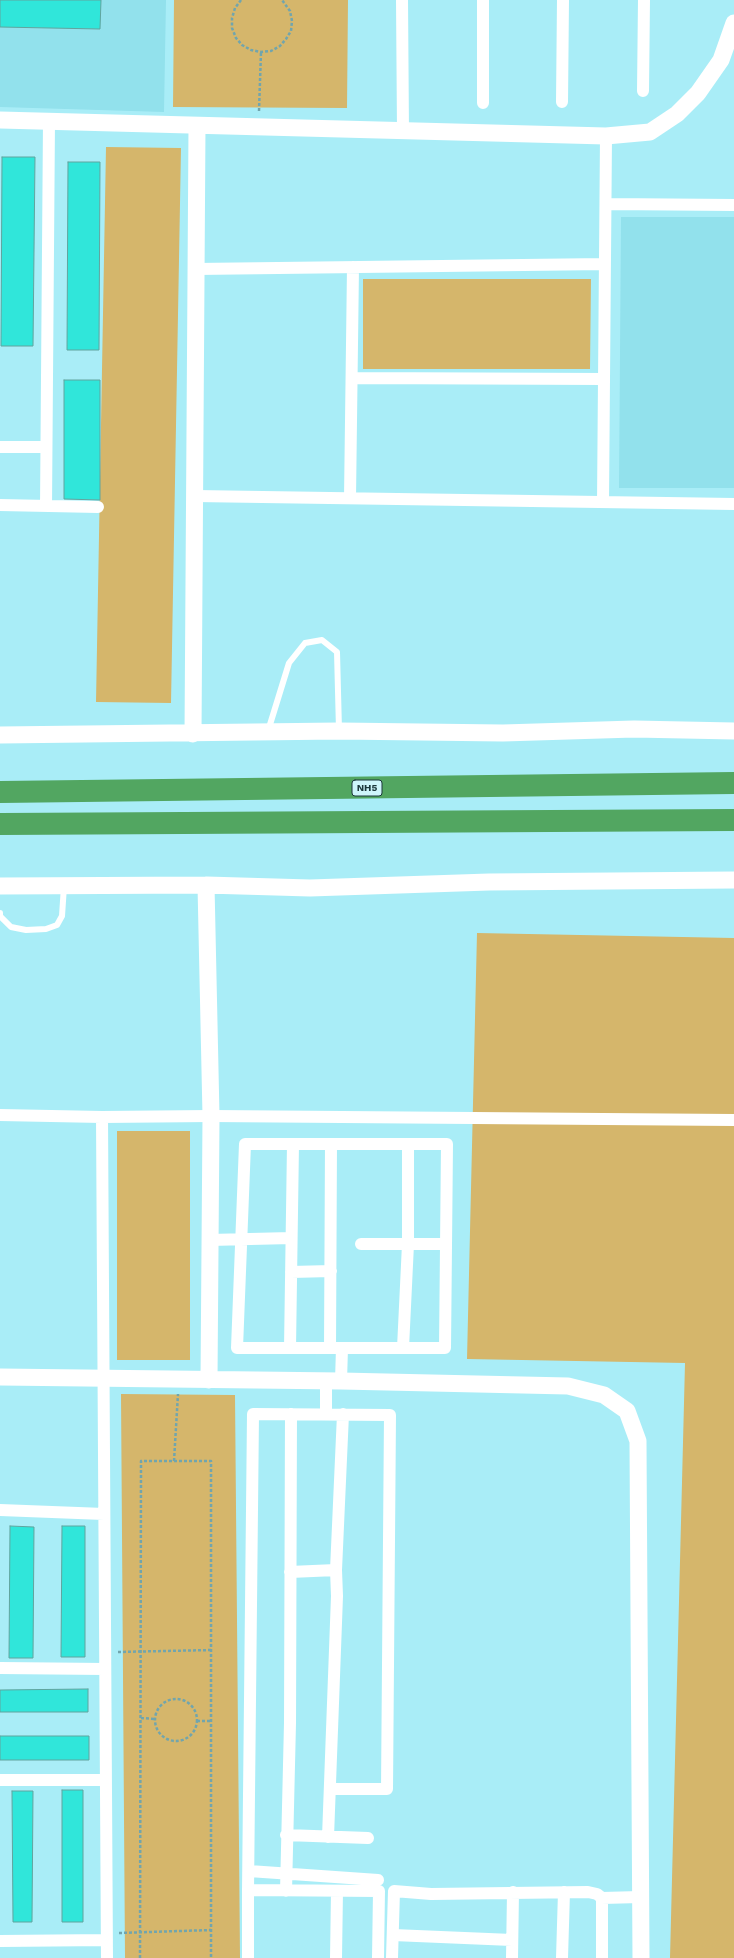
<!DOCTYPE html>
<html>
<head>
<meta charset="utf-8">
<style>
	body { margin:0 }
	canvas { display:block; background:#a9edf7 }
</style>
</head>
<body>
<canvas width="734" height="1958"></canvas>
<script>
const g = document.querySelector('canvas').getContext('2d');
g.lineJoin = 'round';
function paint(path, color) {
  g.fillStyle = color;
  g.fill(path, 'evenodd');
}
function poly(rows) {
  const path = new Path2D();
  for (const r of rows) {
    if (r.length === 3) {
      path.moveTo(r[0] + r[2], r[1]);
      path.arc(r[0], r[1], r[2], 0, 2 * Math.PI);
      continue;
    }
    path.moveTo(r[0], r[1]);
    for (let i = 2; i < r.length; i += 2) path.lineTo(r[i], r[i + 1]);
  }
  return path;
}
function stroke(path, color, width, dash) {
  g.strokeStyle = color;
  g.lineWidth = width;
  g.lineCap = dash ? 'butt' : 'round';
  g.setLineDash(dash || []);
  g.stroke(path);
}
function write(font, color, halo, rows, align = 'center') {
  g.font = font + ' "Work Sans",sans-serif';
  g.lineWidth = 4;
  g.setLineDash([]);
  g.textBaseline = 'middle';
  g.strokeStyle = halo;
  g.fillStyle = color;
  for (const [text, x, y, turn = 0] of rows) {
    g.save();
    g.translate(x, y);
    g.rotate((+turn || 0) * Math.PI / 180);
    g.textAlign = isNaN(turn) ? turn : align;
    if (halo) g.strokeText(text, 0, 0);
    g.fillText(text, 0, 0);
    g.restore();
  }
}
const built = poly([
	[0,0,166,0,164,112,0,107],
	[621,217,734,217,734,488,619,488]
]);
const green = poly([
	[174,0,348,0,347,108,173,107],
	[106,147,181,148,171,703,96,702],
	[363,279,591,279,590,369,363,369],
	[477,933,734,938,734,1958,670,1958,685,1363,467,1359],
	[117,1131,190,1131,190,1360,117,1360],
	[121,1394,235,1395,240,1958,125,1958]
]);
const building = poly([
	[0,0,101,0,100,29,0,27,0,0],
	[2,157,35,157,33,346,1,346,2,157],
	[68,162,100,162,99,350,67,350,68,162],
	[64,380,100,380,100,500,64,499,64,380],
	[10,1526,34,1527,33,1658,9,1658,10,1526],
	[62,1526,85,1526,85,1657,61,1657,62,1526],
	[88,1689,88,1712,0,1712,0,1690,88,1689],
	[0,1736,89,1736,89,1760,0,1760,0,1736],
	[62,1790,83,1790,83,1922,62,1922,62,1790],
	[12,1791,33,1791,32,1922,13,1922,12,1791]
]);
const path = poly([
	[241,0,235,8,232,18,232,28,236,38,242,45,251,50,261,52,271,51,280,46,286,39,291,31,292,21,290,11,282,0],
	[259,111,261,52],
	[174,1461,178,1394],
	[118,1652,212,1650],
	[176,1720,21],
	[141,1718,155,1719],
	[197,1721,212,1721],
	[119,1933,211,1930],
	[140,1958,141,1461,211,1461,211,1958]
]);
const lane = poly([
	[268,731,289,663,305,643,322,640,337,652,339,730],
	[0,913,0,916,11,927,26,930,46,929,57,925,62,916,64,886]
]);
const street = poly([
	[402,0,403,131],
	[643,91,644,0],
	[562,102,563,0],
	[483,103,483,0],
	[606,204,734,205],
	[196,269,605,264],
	[352,378,604,379],
	[0,447,46,447],
	[195,496,734,504],
	[350,498,353,267],
	[603,502,606,136],
	[0,505,98,507],
	[46,506,49,121],
	[0,1115,102,1117],
	[210,1240,291,1238],
	[361,1244,446,1244],
	[291,1272,331,1271],
	[290,1348,293,1144],
	[330,1348,331,1144],
	[403,1348,408,1244,408,1144],
	[341,1381,342,1348,237,1348,245,1144,447,1144,445,1348,342,1348],
	[326,1414,326,1381],
	[0,1510,104,1514],
	[290,1572,336,1570],
	[0,1668,105,1669],
	[0,1780,106,1780],
	[330,1789,387,1789,390,1415,253,1414,248,1890,379,1891,378,1958],
	[286,1835,368,1838],
	[328,1837,337,1596,336,1570,343,1414],
	[249,1871,378,1880],
	[286,1891,290,1723,291,1414],
	[602,1898,602,1958],
	[393,1935,512,1940],
	[0,1941,107,1940],
	[107,1958,102,1117,211,1116,734,1120],
	[248,1958,248,1890],
	[336,1958,337,1891],
	[392,1958,394,1891,431,1894,588,1892,597,1894,602,1898,640,1897],
	[512,1958,513,1892],
	[562,1958,564,1892]
]);
const secondary = poly([
	[0,120,606,136,650,132,677,114,698,93,721,60,734,23],
	[193,734,197,126],
	[0,735,339,731,503,733,634,729,734,731],
	[206,885,211,1116,209,1380],
	[0,886,206,885,310,888,489,882,734,880],
	[0,1377,341,1381,568,1386,604,1395,627,1411,638,1441,641,1958]
]);
const highway = poly([
	[0,792,734,783],
	[0,824,734,820]
]);
const shields = [
	[367,788,30]
];
const shieldNames = [
	["NH5",367,788]
];
paint(built, '#92e1ec');
paint(green, '#d5b66b');
paint(building, '#30e6da');
stroke(building, '#61a49e', 1);
stroke(path, '#71a5ad', 2.5, [3, 2]);
stroke(lane, '#fff', 6);
stroke(street, '#fff', 12);
stroke(secondary, '#fff', 17);
stroke(highway, '#52a661', 22);
for (const [x, y, w] of shields) {
  const box = new Path2D();
  box.roundRect(x - w / 2, y - 8, w, 16, 3);
  g.fillStyle = '#cef5fb';
  g.fill(box);
  stroke(box, '#1c383c', 1);
}
write('bold 10px', '#1c383c', null, shieldNames);
</script>
</body>
</html>
